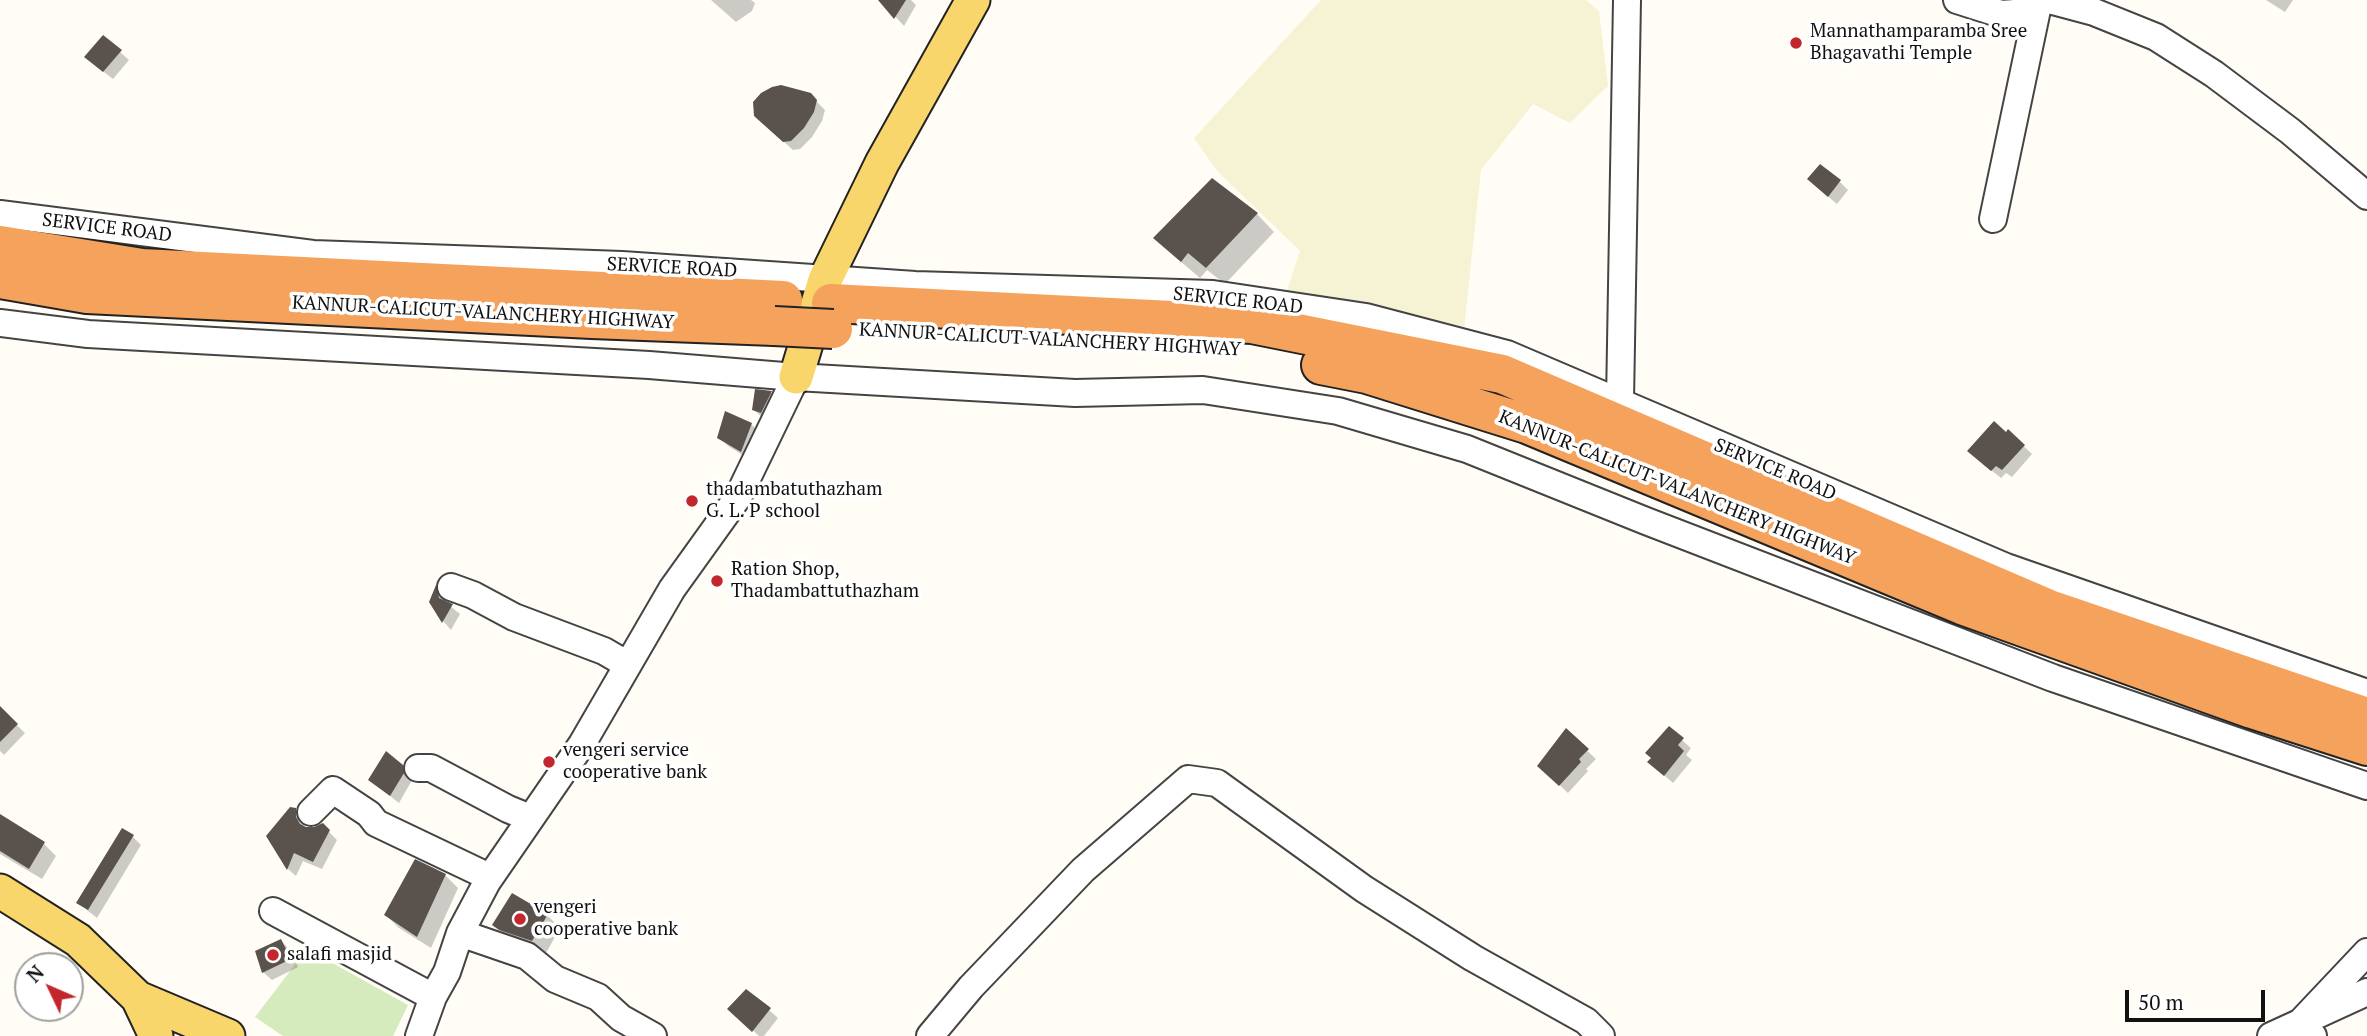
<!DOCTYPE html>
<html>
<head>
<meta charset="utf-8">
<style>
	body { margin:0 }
	#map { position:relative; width:2367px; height:1036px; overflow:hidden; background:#fffdf5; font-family:"PT Serif",serif }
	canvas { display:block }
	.north { position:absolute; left:14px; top:952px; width:70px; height:70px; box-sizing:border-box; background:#fff; border:2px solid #a0a0a0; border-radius:50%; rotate:314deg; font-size:19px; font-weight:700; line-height:28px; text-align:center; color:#111 }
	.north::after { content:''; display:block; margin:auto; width:24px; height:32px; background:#c4262e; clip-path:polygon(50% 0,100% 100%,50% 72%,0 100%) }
	.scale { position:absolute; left:2125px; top:990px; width:140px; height:32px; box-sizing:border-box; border:4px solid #111; border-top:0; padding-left:9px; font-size:21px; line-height:24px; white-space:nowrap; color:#111; -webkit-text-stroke:5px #fff; paint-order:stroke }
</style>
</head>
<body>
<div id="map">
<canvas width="2367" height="1036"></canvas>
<div class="north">N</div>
<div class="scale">50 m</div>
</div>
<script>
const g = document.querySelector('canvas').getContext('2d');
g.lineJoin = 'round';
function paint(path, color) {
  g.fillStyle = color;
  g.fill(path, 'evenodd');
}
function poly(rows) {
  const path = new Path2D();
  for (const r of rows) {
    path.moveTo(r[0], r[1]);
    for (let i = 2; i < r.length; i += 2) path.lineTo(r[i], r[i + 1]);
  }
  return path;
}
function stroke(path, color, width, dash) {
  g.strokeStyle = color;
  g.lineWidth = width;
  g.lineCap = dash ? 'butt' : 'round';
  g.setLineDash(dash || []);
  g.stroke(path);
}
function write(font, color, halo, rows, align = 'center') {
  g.font = font + ' "PT Serif",serif';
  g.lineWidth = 7;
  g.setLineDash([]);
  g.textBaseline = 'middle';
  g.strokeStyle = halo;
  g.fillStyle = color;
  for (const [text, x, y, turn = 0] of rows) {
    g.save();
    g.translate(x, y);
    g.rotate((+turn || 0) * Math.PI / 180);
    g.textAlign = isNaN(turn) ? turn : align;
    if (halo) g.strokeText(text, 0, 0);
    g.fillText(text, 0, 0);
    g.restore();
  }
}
const farmland = poly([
	[1321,0,1586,0,1599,11,1608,86,1570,123,1533,104,1481,170,1463,339,1285,296,1300,251,1217,171,1194,138]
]);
const green = poly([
	[307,949,408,1005,393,1036,283,1036,255,1017]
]);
const shadow = poly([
	[711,0,751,0,755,3,752,11,736,22],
	[880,0,911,0,916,5,904,26],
	[2266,0,2293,0,2285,12],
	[103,37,129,60,113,79,95,65],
	[810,95,825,110,822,121,812,137,800,149,793,150,761,121],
	[1840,182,1848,190,1837,204,1818,188],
	[1257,214,1274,232,1225,284,1207,270,1200,278,1173,255],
	[770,392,779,401,763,418,754,410],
	[751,424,760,433,749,459,728,446,719,437],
	[2008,431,2032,454,2012,477,2006,473,2001,478,1977,459],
	[436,588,444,595,446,603,460,614,451,630,444,622,431,602],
	[0,709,25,733,4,755,0,751],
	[1669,729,1691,748,1686,755,1692,760,1673,783,1658,770],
	[1566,731,1596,759,1586,769,1588,771,1568,793,1548,774],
	[402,767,411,776,411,782,399,803,370,780],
	[295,810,304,818,304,827,315,829,322,825,337,840,322,869,303,861,296,876,288,869,268,836],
	[0,816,44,844,56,856,42,879,0,854],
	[133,837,141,845,97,918,78,903],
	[445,875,458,888,431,948,399,928,386,915],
	[547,915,560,928,546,953,514,942,494,925],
	[281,941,289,949,298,967,272,980,263,972],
	[769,1010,778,1018,764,1036,759,1036,738,1017]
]);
const building = poly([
	[878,0,906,0,894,19],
	[103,35,122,50,103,72,84,57],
	[781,85,811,93,817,100,814,112,804,128,791,141,783,142,754,116,753,102,761,93,772,87],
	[1820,164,1841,180,1828,197,1807,179],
	[1212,178,1258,213,1206,268,1188,253,1181,262,1153,238],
	[755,389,772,391,761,413,752,410],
	[725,411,752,423,741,452,717,438],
	[1994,421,2006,432,2008,429,2025,445,2002,470,1996,466,1991,471,1967,451],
	[436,585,439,598,453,604,442,623,429,602],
	[0,706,18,724,0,742],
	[1669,726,1684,738,1678,745,1684,751,1664,776,1647,762,1651,758,1645,753],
	[1566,728,1589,749,1579,759,1581,762,1559,786,1537,766],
	[386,751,403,765,404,773,390,796,368,780],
	[290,807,296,808,296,817,300,824,306,827,314,827,323,823,330,830,313,862,294,853,287,870,266,836],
	[0,814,45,842,29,869,0,851],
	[122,828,134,835,88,910,76,903],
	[415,859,446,874,417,937,384,915],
	[512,893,548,914,532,941,499,930,492,925],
	[281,939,291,959,262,973,255,951],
	[746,989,771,1008,752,1032,727,1009]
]);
const minor = poly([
	[1957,0,2001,14,2016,13,2036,0],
	[2049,0,2094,12,2156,37,2214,74,2290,131,2367,196],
	[0,214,313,254,622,265,915,285,1213,294,1366,317,1507,354,2006,567,2367,693],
	[1993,219,2039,0],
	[0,323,88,334,649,365,796,377,1075,393,1203,390,1338,411,1467,449,1646,521,2053,678,2367,786],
	[1620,401,1627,0],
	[451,587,473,595,514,617,604,651,628,665],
	[418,768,431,768,508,809,530,818],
	[311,812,333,790,369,814,376,823,483,874,491,875],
	[273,911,433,997],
	[460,933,527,956,555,979,598,997,621,1018,653,1036],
	[419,1036,433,997,447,972,460,933,487,882,582,744,672,589,738,497,796,377],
	[930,1036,971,987,1083,870,1188,779,1217,783,1364,889,1473,958,1586,1021,1601,1036],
	[2271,1036,2367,992],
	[2313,1036,2299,1024,2367,952]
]);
const major = poly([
	[796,377,825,280,882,163,973,0],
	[0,891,78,940,138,998,156,1036],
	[138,998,228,1036]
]);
const highway = poly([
	[0,245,142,268,783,300],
	[0,279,87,294,592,319,774,326],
	[831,303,1252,324,1502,374,2049,609,2367,717],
	[1321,365,1367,374,1527,424,1962,605,2252,709,2367,746]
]);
const highwayBridge = poly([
	[774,326,833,329]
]);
const markers = [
	[1796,43,7,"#c4262e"],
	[692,501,7,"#c4262e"],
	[717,581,7,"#c4262e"],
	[549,762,7,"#c4262e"],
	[520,919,7,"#c4262e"],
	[273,955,7,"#c4262e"]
];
const poiNames = [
	["Mannathamparamba Sree",1810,32],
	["Bhagavathi Temple",1810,54],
	["thadambatuthazham",706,490],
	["G. L. P school",706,512],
	["Ration Shop,",731,570],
	["Thadambattuthazham",731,592],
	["vengeri service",563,751],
	["cooperative bank",563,773],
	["vengeri",534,908],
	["cooperative bank",534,930],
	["salafi masjid",287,955]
];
const streetNames = [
	["SERVICE ROAD",107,228,7],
	["SERVICE ROAD",672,268,3],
	["SERVICE ROAD",1238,301,6],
	["KANNUR-CALICUT-VALANCHERY HIGHWAY",483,313,3],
	["KANNUR-CALICUT-VALANCHERY HIGHWAY",1050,340,3],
	["SERVICE ROAD",1775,470,23],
	["KANNUR-CALICUT-VALANCHERY HIGHWAY",1677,488,22]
];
paint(farmland, '#f6f3d4');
paint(green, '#d5ebbd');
paint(shadow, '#0003');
paint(building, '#5a524d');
stroke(minor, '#444', 30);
stroke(major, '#222', 37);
stroke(highway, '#222', 42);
stroke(minor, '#fff', 26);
stroke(major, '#f9d66b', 33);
stroke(highway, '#f5a25d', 38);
stroke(highwayBridge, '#222', 42, []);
stroke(highwayBridge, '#f5a25d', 38);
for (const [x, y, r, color] of markers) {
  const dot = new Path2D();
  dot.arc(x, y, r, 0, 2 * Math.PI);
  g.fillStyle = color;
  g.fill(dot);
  stroke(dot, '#fff', 2.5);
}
write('19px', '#111', '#fff', poiNames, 'left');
write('19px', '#111', '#fff', streetNames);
</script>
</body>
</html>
